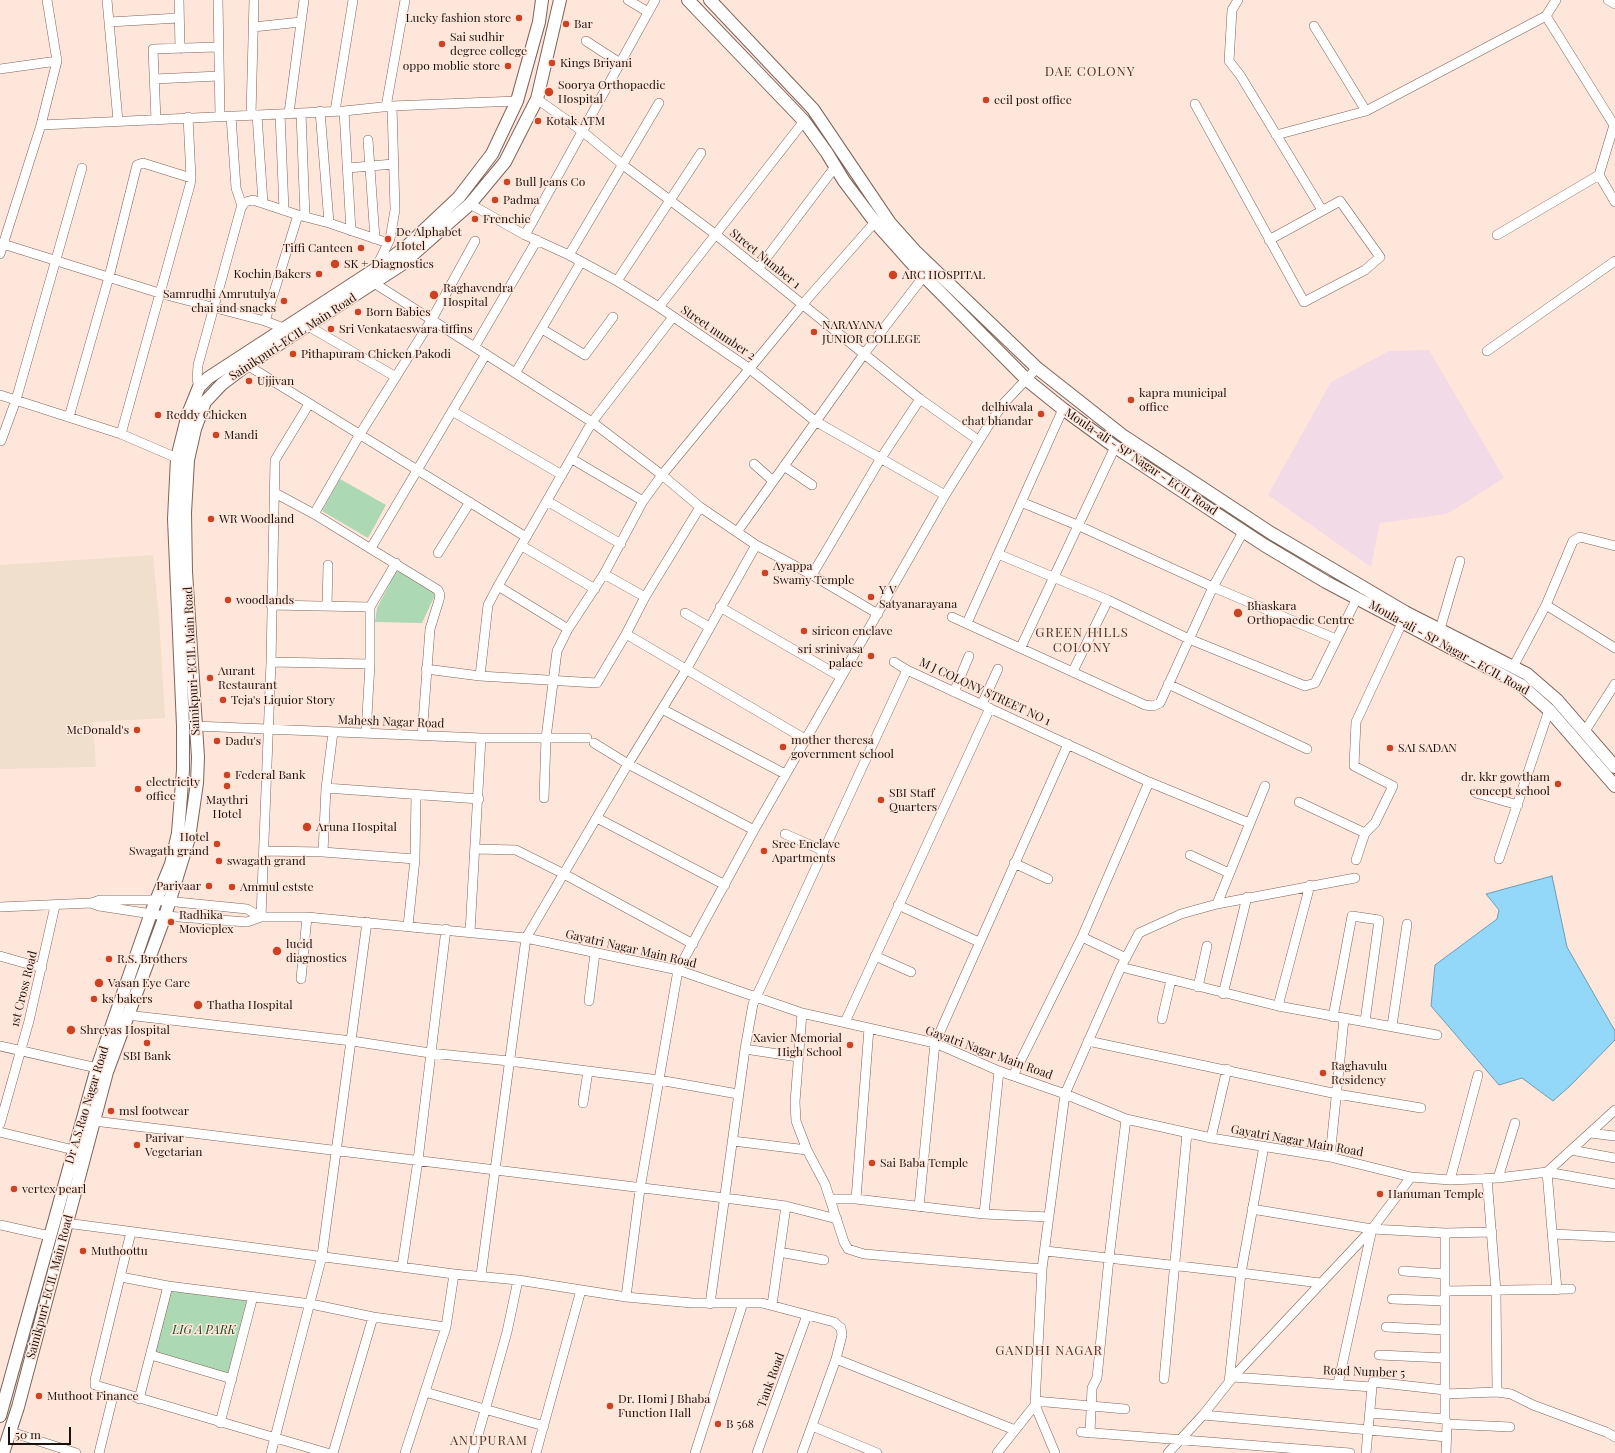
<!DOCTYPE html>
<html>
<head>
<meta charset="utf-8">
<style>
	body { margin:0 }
	#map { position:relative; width:1615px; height:1453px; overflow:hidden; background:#ffe6db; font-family:"Playfair Display",serif }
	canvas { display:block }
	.scale { position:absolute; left:8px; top:1427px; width:63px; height:18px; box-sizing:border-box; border:2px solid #1c110d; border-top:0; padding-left:5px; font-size:12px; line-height:14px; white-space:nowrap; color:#1c110d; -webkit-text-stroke:3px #ffe6db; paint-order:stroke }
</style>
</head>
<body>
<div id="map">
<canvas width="1615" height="1453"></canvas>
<div class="scale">50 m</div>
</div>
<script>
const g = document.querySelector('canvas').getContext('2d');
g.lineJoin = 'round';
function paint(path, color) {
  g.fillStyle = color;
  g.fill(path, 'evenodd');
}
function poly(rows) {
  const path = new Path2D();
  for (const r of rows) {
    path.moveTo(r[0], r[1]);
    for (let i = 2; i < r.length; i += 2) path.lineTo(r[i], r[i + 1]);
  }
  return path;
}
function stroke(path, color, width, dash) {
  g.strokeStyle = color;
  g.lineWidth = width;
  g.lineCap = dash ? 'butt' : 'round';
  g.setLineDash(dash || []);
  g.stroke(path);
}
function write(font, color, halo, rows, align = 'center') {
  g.font = font + ' "Playfair Display",serif';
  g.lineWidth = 3;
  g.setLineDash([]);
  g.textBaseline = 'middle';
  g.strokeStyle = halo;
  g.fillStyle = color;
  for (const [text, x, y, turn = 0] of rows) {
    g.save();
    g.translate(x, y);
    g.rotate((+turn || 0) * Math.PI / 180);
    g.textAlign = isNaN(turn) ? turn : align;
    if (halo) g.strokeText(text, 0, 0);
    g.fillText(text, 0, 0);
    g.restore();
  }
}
const commercial = poly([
	[153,555,159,617,165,718,93,722,96,767,0,769,0,565]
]);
const industrial = poly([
	[1429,350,1504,478,1447,514,1380,523,1371,567,1268,495,1331,382,1389,351]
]);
const green = poly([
	[340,479,386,505,368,538,322,511],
	[397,570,436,593,422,623,375,622,377,608],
	[170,1290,248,1299,229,1375,154,1353]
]);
const water = poly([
	[1552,876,1567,947,1615,1031,1615,1040,1570,1086,1553,1101,1522,1078,1499,1085,1431,1006,1435,965,1497,919,1499,910,1486,894,1552,876]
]);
const minor = poly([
	[107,0,118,121],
	[179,0,180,49],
	[218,0,220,116],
	[628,0,648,12],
	[1238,0,1232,10,1229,61,1240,75,1322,210],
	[1556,0,1546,16,1614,125,1599,175,1615,202],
	[1608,0,1615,4],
	[109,22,179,18],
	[1314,26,1366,111],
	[253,27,301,22],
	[586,41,620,63],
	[0,69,57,61],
	[154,79,219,76],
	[537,99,582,131,623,165,715,234,920,399,978,440],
	[1195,104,1304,302,1365,270,1380,257,1340,201,1269,240],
	[386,107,405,0],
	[320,111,329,223],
	[335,111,353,0],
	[344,111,351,231],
	[289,113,304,0],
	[301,113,305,217],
	[280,114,284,210],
	[251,115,254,0],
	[257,115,263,203],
	[231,116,236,188,242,206],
	[156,120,153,49,218,47],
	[41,125,344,111,392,106,517,101],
	[1276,135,1366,111,1546,16],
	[368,140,375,239],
	[348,168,393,164],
	[470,204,525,235,569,255,617,281,659,307,750,369,815,421,945,495],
	[525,235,655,0],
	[1497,235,1599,175],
	[3,244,159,293,265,321,289,330],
	[0,254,41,125,57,61,47,0],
	[569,255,659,103],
	[376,268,390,239,395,210,392,106],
	[758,269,835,167],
	[617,281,701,153],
	[374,283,592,422,662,475,700,507,756,545,812,575,878,614],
	[659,307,804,121],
	[265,321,298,215,329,223,388,243],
	[308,326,396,377],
	[542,329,585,355,613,317],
	[475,346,537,240],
	[1487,351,1615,261],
	[247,365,526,537],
	[516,372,581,262],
	[199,387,197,379,198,365,241,208,245,202,253,200,298,215],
	[0,395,121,434,177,458],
	[452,411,562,475],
	[69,417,109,277,137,165,143,163,191,178],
	[121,434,190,185,191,178,188,117],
	[1,441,16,400,82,168],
	[572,459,643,501],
	[754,464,773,481],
	[784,466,812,485],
	[275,493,314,514,438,590,440,595,439,600,430,629,422,736],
	[547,501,621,544],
	[1021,502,1077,525,1213,587,1336,639],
	[314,514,360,434,432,319,475,241],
	[737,532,864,354,924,276],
	[522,546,595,589],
	[371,548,486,354],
	[438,553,470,502],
	[998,554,1108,600,1189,639,1305,686,1315,683,1357,598],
	[604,574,645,597],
	[812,575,881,458,920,399],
	[498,586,568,629],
	[271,605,370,607],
	[1546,605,1615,648],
	[327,606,328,565],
	[720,607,841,677],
	[685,613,709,627],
	[952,617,1145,705,1153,706,1160,703,1213,587,1243,532],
	[967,623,1063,409],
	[1440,629,1460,561],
	[626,634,805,739],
	[1021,647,1115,447],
	[271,662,370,664],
	[894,662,907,670],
	[1513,667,1546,605,1573,541,1580,537,1615,546],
	[426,669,480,676,597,683,626,634,645,597,700,507],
	[1073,671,1108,600],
	[480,676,488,605,498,586,592,422,673,317],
	[1168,684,1307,749],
	[954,692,969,656],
	[982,704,998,669],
	[662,709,785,774],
	[195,726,481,738,587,738],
	[1585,731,1615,684],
	[366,733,370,664,370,607,396,563],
	[594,743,628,764,754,830],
	[326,788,479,799],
	[1476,793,1518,805],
	[544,798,546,738,557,651,568,629,604,574,643,501,662,475,802,305,875,222],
	[1299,802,1365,833],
	[597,818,725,885],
	[785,834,824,851],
	[476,849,516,850,564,874,693,944],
	[264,851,323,852,415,859],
	[323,852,326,788,333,732],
	[1190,855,1229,873],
	[1499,859,1549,710],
	[1356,860,1365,833,1375,823,1393,786,1354,766,1356,722,1402,623],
	[1014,863,1048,879],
	[91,903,99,906,165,916,247,922,261,917,307,917,526,938,678,970,802,1013,935,1043,999,1071,1065,1094,1126,1119,1211,1138,1330,1157,1411,1177,1450,1180,1498,1178,1547,1172,1615,1110],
	[1217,904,1265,786],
	[898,905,979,942],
	[0,907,91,903,100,900,156,900,247,909,261,917],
	[261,917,271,662,275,460,309,404],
	[408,926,415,859,416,795],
	[470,932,481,738],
	[1082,937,1126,958],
	[0,956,42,968],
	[875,956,911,972],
	[1121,967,1278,1006,1437,1035],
	[301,979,307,917],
	[1198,987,1207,946],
	[1223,994,1247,897],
	[589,1001,595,953],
	[1278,1006,1310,885],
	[802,1013,795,1102,796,1121,807,1150,825,1184,844,1242,848,1249,864,1254,1042,1269,1065,1094,1121,967,1139,933,1181,914,1217,904,1355,878],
	[127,1015,352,1041,430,1053,509,1061,659,1080,738,1094],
	[1333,1017,1352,916,1379,920,1365,1021],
	[1162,1019,1171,980],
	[845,1022,990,708],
	[1392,1026,1407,924],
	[1088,1041,1337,1094,1421,1108],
	[0,1046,97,1068],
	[745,1049,753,1004,907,670,1149,782,1249,823],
	[1013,1076,1082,937,1149,782],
	[583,1103,588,1071],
	[94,1121,725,1198,786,1206,837,1219],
	[0,1124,29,1021,55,906],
	[0,1132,74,1150],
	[1590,1133,1615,1136],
	[1211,1138,1227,1069],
	[733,1141,807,1150],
	[1571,1150,1615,1158],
	[1330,1157,1344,1019],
	[1547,1172,1557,1290],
	[1547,1172,1615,1184],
	[1498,1178,1515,1123],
	[1450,1180,1478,1075],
	[831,1199,856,1199,984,1214,1049,1217],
	[856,1199,869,1028],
	[919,1207,935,1043,1068,744],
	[1252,1209,1372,1229,1445,1233,1492,1232],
	[984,1214,999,1071],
	[66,1223,454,1274,518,1280,626,1297,692,1303,762,1303,834,1322,841,1328,842,1335,836,1359,802,1453],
	[0,1225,50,1236],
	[131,1232,95,1380,95,1385,327,1453],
	[1445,1233,1445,1419,1447,1424,1446,1453],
	[1553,1234,1615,1237],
	[1046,1251,1241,1273,1320,1283],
	[779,1252,824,1260],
	[402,1267,418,1160,446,929],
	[1403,1271,1445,1274],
	[481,1275,526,938,628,764,686,670,756,545],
	[121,1277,168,1286,311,1304,373,1317,446,1327],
	[1446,1291,1571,1289],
	[626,1297,640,1189,678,970,754,830,945,495,990,423,1004,403,1037,368],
	[1392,1299,1445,1301],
	[710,1304,745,1049,798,1057],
	[772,1305,786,1206],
	[1386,1327,1445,1330],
	[151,1355,232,1379],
	[1379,1355,1445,1358],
	[836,1359,1015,1430],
	[1233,1377,1372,1387,1373,1382,1445,1390],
	[1164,1379,1187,1133],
	[1229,1382,1241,1273,1264,1146],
	[1338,1384,1372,1229],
	[425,1392,544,1426],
	[1497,1392,1511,1394,1533,1405,1606,1432,1615,1437],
	[1445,1394,1497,1392,1496,1291,1487,1178],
	[139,1399,168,1286],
	[1035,1401,1125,1409],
	[1035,1405,1055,1453],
	[1371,1413,1445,1419],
	[1203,1415,1447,1437],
	[220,1423,253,1296],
	[1447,1424,1510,1427],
	[812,1426,877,1453],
	[11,1432,76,1453],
	[1081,1432,1350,1453],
	[1090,1433,1092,1388,1097,1378,1109,1258,1126,1119],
	[99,1453,114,1392],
	[271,1453,322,1256,367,922],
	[333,1453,373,1317],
	[405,1453,446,1327,454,1274],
	[473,1453,507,1332,518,1280],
	[536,1453,581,1290],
	[695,1453,743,1303],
	[757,1453,807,1315],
	[997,1453,1035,1405,1042,1269],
	[1168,1453,1203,1415,1233,1377,1372,1229,1411,1177],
	[1366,1453,1372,1387]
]);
const major = poly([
	[688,0,804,121,827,153,844,181,875,222,916,268,1027,380,1063,409,1115,447,1264,545,1326,582,1521,685,1549,710,1615,786],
	[710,0,813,109,890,223,915,251,1037,368,1122,435,1271,533,1405,612,1527,674,1557,700,1615,767],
	[0,1416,97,1068,151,913,171,864,178,833,183,770,183,726,174,519,177,458,188,414,199,387,208,378,383,264,407,246,459,197,492,154,517,101,539,22,542,0],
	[3,1453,18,1407,107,1072,165,916,189,838,197,783,198,757,186,572,185,513,188,460,195,429,205,402,222,384,247,365,401,265,470,204,505,162,537,99,560,0]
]);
const markers = [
	[519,18,4,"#cd4322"],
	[566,24,4,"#cd4322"],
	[442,44,4,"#cd4322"],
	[552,63,4,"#cd4322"],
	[508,66,4,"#cd4322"],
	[549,92,5,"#cd4322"],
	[986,100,4,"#cd4322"],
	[538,121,4,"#cd4322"],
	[507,182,4,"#cd4322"],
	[495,200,4,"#cd4322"],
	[475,219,4,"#cd4322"],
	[388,239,4,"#cd4322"],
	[361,248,4,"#cd4322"],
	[335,264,5,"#cd4322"],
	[319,274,4,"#cd4322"],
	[893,275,5,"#cd4322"],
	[434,295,5,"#cd4322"],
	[284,301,4,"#cd4322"],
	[358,312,4,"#cd4322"],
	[331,329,4,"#cd4322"],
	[814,332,4,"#cd4322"],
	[293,354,4,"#cd4322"],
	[249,381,4,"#cd4322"],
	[1131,400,4,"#cd4322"],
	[1041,414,4,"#cd4322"],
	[158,415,4,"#cd4322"],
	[216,435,4,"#cd4322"],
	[211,519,4,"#cd4322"],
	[765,573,4,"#cd4322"],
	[871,597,4,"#cd4322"],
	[228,600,4,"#cd4322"],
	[1238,613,5,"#cd4322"],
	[804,631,4,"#cd4322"],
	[871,656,4,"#cd4322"],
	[210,678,4,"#cd4322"],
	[223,700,4,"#cd4322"],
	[137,730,4,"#cd4322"],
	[217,741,4,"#cd4322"],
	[783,747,4,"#cd4322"],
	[1390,748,4,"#cd4322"],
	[227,775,4,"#cd4322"],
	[1558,784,4,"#cd4322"],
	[227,786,4,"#cd4322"],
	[138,789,4,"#cd4322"],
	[881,800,4,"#cd4322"],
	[307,827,5,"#cd4322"],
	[217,844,4,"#cd4322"],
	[764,851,4,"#cd4322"],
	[219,861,4,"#cd4322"],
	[209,886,4,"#cd4322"],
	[232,887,4,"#cd4322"],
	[171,922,4,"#cd4322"],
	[277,951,5,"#cd4322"],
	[109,959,4,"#cd4322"],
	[99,983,5,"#cd4322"],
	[94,999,4,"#cd4322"],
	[198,1005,5,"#cd4322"],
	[71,1030,5,"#cd4322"],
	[147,1043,4,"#cd4322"],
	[850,1045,4,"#cd4322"],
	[1323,1073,4,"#cd4322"],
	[111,1111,4,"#cd4322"],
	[137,1145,4,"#cd4322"],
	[872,1163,4,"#cd4322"],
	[14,1189,4,"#cd4322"],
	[1380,1194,4,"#cd4322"],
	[83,1251,4,"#cd4322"],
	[39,1396,4,"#cd4322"],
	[610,1406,4,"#cd4322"],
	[718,1424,4,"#cd4322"]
];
const poiNames = [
	["Lucky fashion store",511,18,"right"],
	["Bar",574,24],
	["Sai sudhir",450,37],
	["degree college",450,51],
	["Kings Briyani",560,63],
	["oppo moblie store",500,66,"right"],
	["Soorya Orthopaedic",558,85],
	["Hospital",558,99],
	["ecil post office",994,100],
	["Kotak ATM",546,121],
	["Bull Jeans Co",515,182],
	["Padma",503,200],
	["Frenchie",483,219],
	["De Alphabet",396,232],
	["Hotel",396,246],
	["Tiffi Canteen",353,248,"right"],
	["SK + Diagnostics",344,264],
	["Kochin Bakers",311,274,"right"],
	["ARC HOSPITAL",902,275],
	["Raghavendra",443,288],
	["Hospital",443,302],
	["Samrudhi Amrutulya",276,294,"right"],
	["chai and snacks",276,308,"right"],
	["Born Babies",366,312],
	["NARAYANA",822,325],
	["JUNIOR COLLEGE",822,339],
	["Sri Venkataeswara tiffins",339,329],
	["Pithapuram Chicken Pakodi",301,354],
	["Ujjivan",257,381],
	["kapra municipal",1139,393],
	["office",1139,407],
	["delhiwala",1033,407,"right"],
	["chat bhandar",1033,421,"right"],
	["Reddy Chicken",166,415],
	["Mandi",224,435],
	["WR Woodland",219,519],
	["Ayappa",773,566],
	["Swamy Temple",773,580],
	["Y V",879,590],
	["Satyanarayana",879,604],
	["woodlands",236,600],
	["Bhaskara",1247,606],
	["Orthopaedic Centre",1247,620],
	["siricon enclave",812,631],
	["sri srinivasa",863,649,"right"],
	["palace",863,663,"right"],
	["Aurant",218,671],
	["Restaurant",218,685],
	["Teja's Liquior Story",231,700],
	["McDonald's",129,730,"right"],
	["mother theresa",791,740],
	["government school",791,754],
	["Dadu's",225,741],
	["SAI SADAN",1398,748],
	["Federal Bank",235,775],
	["dr. kkr gowtham",1550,777,"right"],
	["concept school",1550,791,"right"],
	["electricity",146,782],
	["office",146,796],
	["SBI Staff",889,793],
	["Quarters",889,807],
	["Maythri",227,800,"center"],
	["Hotel",227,814,"center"],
	["Aruna Hospital",316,827],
	["Hotel",209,837,"right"],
	["Swagath grand",209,851,"right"],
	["Sree Enclave",772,844],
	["Apartments",772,858],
	["swagath grand",227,861],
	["Parivaar",201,886,"right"],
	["Ammul estste",240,887],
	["Radhika",179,915],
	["Movieplex",179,929],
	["lucid",286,944],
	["diagnostics",286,958],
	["R.S. Brothers",117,959],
	["Vasan Eye Care",108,983],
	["ks bakers",102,999],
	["Thatha Hospital",207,1005],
	["Shreyas Hospital",80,1030],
	["Xavier Memorial",842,1038,"right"],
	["High School",842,1052,"right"],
	["SBI Bank",147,1056,"center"],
	["Raghavulu",1331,1066],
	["Residency",1331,1080],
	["msl footwear",119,1111],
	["Parivar",145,1138],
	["Vegetarian",145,1152],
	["Sai Baba Temple",880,1163],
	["vertex pearl",22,1189],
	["Hanuman Temple",1388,1194],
	["Muthoottu",91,1251],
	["Muthoot Finance",47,1396],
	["Dr. Homi J Bhaba",618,1399],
	["Function Hall",618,1413],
	["B 568",726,1424]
];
const streetNames = [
	["Street Number 1",765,259,39],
	["Street number 2",718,333,34],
	["Sainikpuri-ECIL Main Road",293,337,-33],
	["Moula-ali - SP Nagar - ECIL Road",1141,462,34],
	["Moula-ali - SP Nagar - ECIL Road",1449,648,29],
	["Sainikpuri-ECIL Main Road",192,661,-93],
	["M J COLONY STREET NO 1",985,692,25],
	["Mahesh Nagar Road",391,722,2],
	["Gayatri Nagar Main Road",631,949,13],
	["1st Cross Road",24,989,-76],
	["Gayatri Nagar Main Road",989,1053,20],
	["Dr A.S.Rao Nagar Road",87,1105,-73],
	["Gayatri Nagar Main Road",1297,1141,10],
	["Sainikpuri-ECIL Main Road",50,1287,-75],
	["Road Number 5",1364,1372,2],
	["Tank Road",771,1380,-70]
];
const parkNames = [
	["LIG A PARK",204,1330]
];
const neighbourhoodNames = [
	["DAE COLONY",1090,72],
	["GREEN HILLS",1082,633],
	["COLONY",1082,648],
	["GANDHI NAGAR",1049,1351],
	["ANUPURAM",489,1441]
];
paint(commercial, '#f0dfcd');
paint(industrial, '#f2dae6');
paint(green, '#acd8b3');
paint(water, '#93d7f9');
stroke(water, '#6f9cb2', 1);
stroke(minor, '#7f6459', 10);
stroke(major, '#7f6459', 14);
stroke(minor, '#fff', 9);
stroke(major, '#fff', 12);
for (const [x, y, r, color] of markers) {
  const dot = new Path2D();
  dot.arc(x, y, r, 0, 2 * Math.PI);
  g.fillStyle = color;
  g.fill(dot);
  stroke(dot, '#ffe6db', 1.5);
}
write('12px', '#1c110d', '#ffe6db', poiNames, 'left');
write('12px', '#1c110d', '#ffe6db', streetNames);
write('italic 12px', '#154622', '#ffe6db', parkNames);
g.letterSpacing = '1px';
write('13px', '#4e352b', '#ffe6db', neighbourhoodNames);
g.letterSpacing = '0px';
</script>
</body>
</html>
